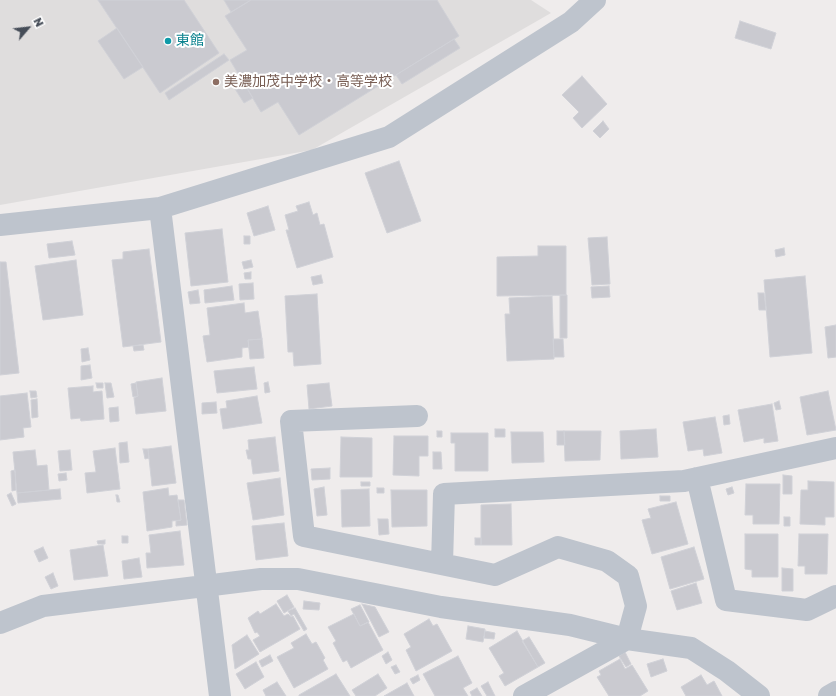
<!DOCTYPE html>
<html>
<head>
<meta charset="utf-8">
<style>
	body { margin:0 }
	#map { position:relative; width:836px; height:696px; overflow:hidden; background:#efecec; font-family:"Golos Text",sans-serif }
	canvas { display:block }
	.north { position:absolute; left:8px; top:8px; width:40px; height:40px; -webkit-text-stroke:3px #fff; paint-order:stroke; rotate:62deg; font-size:11px; font-weight:700; line-height:16px; text-align:center; color:#464d58 }
	.north::after { content:''; display:block; margin:auto; width:14px; height:18px; background:#464d58; clip-path:polygon(50% 0,100% 100%,50% 72%,0 100%) }
</style>
</head>
<body>
<div id="map">
<canvas width="836" height="696"></canvas>
<div class="north">N</div>
</div>
<script>
const g = document.querySelector('canvas').getContext('2d');
g.lineJoin = 'round';
function paint(path, color) {
  g.fillStyle = color;
  g.fill(path, 'evenodd');
}
function poly(rows) {
  const path = new Path2D();
  for (const r of rows) {
    path.moveTo(r[0], r[1]);
    for (let i = 2; i < r.length; i += 2) path.lineTo(r[i], r[i + 1]);
  }
  return path;
}
function stroke(path, color, width, dash) {
  g.strokeStyle = color;
  g.lineWidth = width;
  g.lineCap = dash ? 'butt' : 'round';
  g.setLineDash(dash || []);
  g.stroke(path);
}
function write(font, color, halo, rows, align = 'center') {
  g.font = font + ' "Golos Text","Noto Sans JP",sans-serif';
  g.lineWidth = 4;
  g.setLineDash([]);
  g.textBaseline = 'middle';
  g.strokeStyle = halo;
  g.fillStyle = color;
  for (const [text, x, y, turn = 0] of rows) {
    g.save();
    g.translate(x, y);
    g.rotate((+turn || 0) * Math.PI / 180);
    g.textAlign = isNaN(turn) ? turn : align;
    if (halo) g.strokeText(text, 0, 0);
    g.fillText(text, 0, 0);
    g.restore();
  }
}
const education = poly([
	[0,0,531,0,551,13,312,150,0,205]
]);
const building = poly([
	[98,0,184,0,219,53,160,93,98,0],
	[224,0,251,0,231,12,224,0],
	[251,0,437,0,459,36,299,135,278,102,261,112,230,60,247,50,225,16,251,0],
	[740,21,776,33,771,49,735,38,740,21],
	[117,28,143,67,124,79,98,41,117,28],
	[454,39,460,48,402,84,396,75,454,39],
	[224,54,229,60,169,100,165,93,224,54],
	[239,75,253,98,244,103,230,81,239,75],
	[582,76,607,104,582,128,573,118,579,112,562,95,582,76],
	[603,121,609,129,600,138,593,131,603,121],
	[399,161,421,221,387,233,365,173,399,161],
	[309,202,313,215,317,213,320,225,324,224,333,257,297,268,286,230,289,230,285,215,298,211,296,206,309,202],
	[268,206,275,230,254,236,247,213,268,206],
	[222,229,228,282,191,286,185,233,222,229],
	[244,236,250,236,250,244,244,244,244,236],
	[607,237,610,284,592,285,588,238,607,237],
	[72,241,75,255,49,258,47,244,72,241],
	[538,246,566,246,566,295,497,296,497,257,538,256,538,246],
	[784,248,785,255,776,257,775,250,784,248],
	[149,249,161,342,123,347,112,260,123,259,123,252,149,249],
	[76,260,83,315,43,320,35,266,76,260],
	[251,260,253,267,244,269,242,262,251,260],
	[0,262,6,262,19,373,0,375,0,262],
	[251,272,251,279,245,279,244,273,251,272],
	[321,275,323,283,313,285,311,277,321,275],
	[805,276,812,353,770,357,764,280,805,276],
	[253,283,254,299,240,300,239,284,253,283],
	[232,286,234,300,205,303,204,290,232,286],
	[609,286,610,297,592,298,591,287,609,286],
	[198,290,200,303,190,304,188,292,198,290],
	[758,293,764,293,766,310,759,310,758,293],
	[317,294,321,364,294,366,293,352,288,352,285,296,317,294],
	[560,295,567,295,567,338,560,338,560,295],
	[552,296,554,359,507,361,505,314,510,314,509,298,552,296],
	[244,303,245,313,258,311,262,339,248,340,249,347,242,348,242,357,207,362,203,336,210,335,207,308,244,303],
	[836,325,836,357,828,358,825,327,836,325],
	[262,339,264,358,250,359,248,340,262,339],
	[553,339,563,339,564,357,554,357,553,339],
	[143,345,144,350,134,351,133,346,143,345],
	[88,348,90,360,82,362,81,349,88,348],
	[90,365,92,378,81,380,81,366,90,365],
	[254,367,257,389,217,393,214,371,254,367],
	[162,378,166,411,136,414,134,398,138,396,136,382,162,378],
	[268,382,270,392,265,393,264,383,268,382],
	[96,383,103,383,103,388,97,388,96,383],
	[105,383,111,383,114,397,107,398,105,383],
	[136,383,138,396,133,397,131,384,136,383],
	[329,383,332,406,309,409,307,385,329,383],
	[93,386,93,392,102,391,104,419,81,421,80,418,71,419,68,388,93,386],
	[30,391,36,391,37,397,31,398,30,391],
	[828,391,836,430,807,435,800,397,828,391],
	[27,393,31,427,23,428,24,437,0,440,0,396,27,393],
	[257,396,262,423,223,429,220,409,227,408,226,401,257,396],
	[37,399,38,417,32,418,31,400,37,399],
	[779,401,781,409,776,410,774,403,779,401],
	[216,402,217,413,202,414,202,403,216,402],
	[772,404,778,441,764,443,764,438,744,442,738,410,772,404],
	[118,407,119,421,110,422,109,408,118,407],
	[729,415,730,424,724,425,723,416,729,415],
	[715,417,722,453,704,456,703,449,688,451,683,422,715,417],
	[495,429,505,429,505,437,495,437,495,429],
	[656,429,658,457,621,459,620,431,656,429],
	[437,431,442,431,442,437,437,437,437,431],
	[557,431,564,431,565,445,557,445,557,431],
	[564,431,601,431,600,460,565,461,564,431],
	[511,432,543,432,544,462,512,463,511,432],
	[451,433,488,433,488,471,455,471,455,443,451,443,451,433],
	[394,436,428,436,428,456,419,456,419,476,393,475,394,436],
	[275,437,279,471,253,474,251,459,248,459,246,450,249,450,248,440,275,437],
	[341,437,372,438,372,477,340,477,341,437],
	[127,442,129,462,120,463,119,443,127,442],
	[171,446,176,483,152,486,148,449,171,446],
	[115,448,120,489,87,493,85,473,96,472,93,451,115,448],
	[143,449,148,449,149,458,145,459,143,449],
	[35,450,37,466,47,465,49,490,17,493,13,452,35,450],
	[70,450,72,470,60,471,58,451,70,450],
	[433,452,441,452,442,469,433,469,433,452],
	[330,468,330,479,312,480,311,469,330,468],
	[15,470,16,490,12,491,11,471,15,470],
	[66,473,67,480,59,481,58,474,66,473],
	[783,475,792,476,792,494,783,494,783,475],
	[280,478,284,515,253,520,247,483,280,478],
	[808,481,834,482,834,517,825,517,825,525,800,524,801,490,808,490,808,481],
	[361,482,370,482,370,486,361,486,361,482],
	[746,484,780,484,779,524,753,524,753,515,745,515,746,484],
	[324,487,327,515,317,516,314,489,324,487],
	[732,487,734,493,728,495,726,489,732,487],
	[168,488,169,496,177,495,181,520,172,521,172,527,147,531,143,492,168,488],
	[377,488,384,488,384,493,377,493,377,488],
	[60,489,61,499,18,503,17,493,60,489],
	[369,489,370,526,342,527,341,490,369,489],
	[391,490,427,490,427,526,392,527,391,490],
	[11,493,16,504,12,506,7,495,11,493],
	[116,495,118,495,120,502,117,502,116,495],
	[660,496,670,496,670,501,660,501,660,496],
	[178,500,184,500,187,525,176,526,176,521,181,520,178,500],
	[676,502,688,544,652,554,642,520,651,518,648,509,676,502],
	[511,504,512,545,481,545,481,505,511,504],
	[784,517,790,517,790,526,784,526,784,517],
	[378,519,388,519,389,534,379,535,378,519],
	[284,523,288,556,256,560,252,526,284,523],
	[180,531,184,565,147,568,146,553,151,553,149,535,180,531],
	[745,534,778,534,778,577,752,577,752,570,745,569,745,534],
	[799,534,828,534,827,574,805,574,805,566,798,566,799,534],
	[122,536,128,536,128,543,122,543,122,536],
	[475,538,481,538,481,545,475,545,475,538],
	[105,540,105,544,98,544,97,541,105,540],
	[103,545,108,576,74,580,70,550,103,545],
	[43,547,48,558,39,562,34,551,43,547],
	[694,547,704,579,670,589,661,557,694,547],
	[139,558,142,577,124,579,122,561,139,558],
	[782,568,793,569,793,591,782,591,782,568],
	[53,573,58,586,51,589,45,577,53,573],
	[696,583,702,603,677,610,671,591,696,583],
	[287,595,294,607,284,613,277,601,287,595],
	[304,601,320,603,319,610,303,609,304,601],
	[276,604,284,616,288,614,291,617,293,616,300,629,260,652,253,640,260,636,257,632,255,633,248,618,258,611,260,614,276,604],
	[362,604,375,607,389,632,379,637,362,604],
	[360,605,369,622,360,626,351,609,360,605],
	[295,608,307,629,304,631,294,614,291,616,288,611,295,608],
	[354,614,360,626,368,622,383,650,351,668,347,660,343,662,333,643,336,641,328,627,354,614],
	[429,619,433,626,437,624,452,651,416,671,406,650,411,647,404,634,429,619],
	[468,626,485,629,483,642,466,639,468,626],
	[485,631,495,633,494,639,484,638,485,631],
	[517,631,538,667,505,686,499,676,504,673,489,648,517,631],
	[306,634,312,644,316,642,325,658,323,660,328,669,294,688,277,657,294,648,291,643,306,634],
	[247,635,259,654,235,669,232,645,247,635],
	[529,637,545,663,538,667,522,641,529,637],
	[388,652,392,660,386,664,382,656,388,652],
	[625,652,631,664,626,667,619,656,625,652],
	[270,655,273,661,262,667,259,661,270,655],
	[458,656,472,683,463,688,468,696,435,696,423,674,458,656],
	[620,659,625,669,632,665,648,691,640,696,609,696,597,677,601,675,599,671,620,659],
	[663,659,667,671,651,677,647,664,663,659],
	[256,662,264,677,245,689,236,674,256,662],
	[396,665,400,672,395,674,391,667,396,665],
	[336,674,350,696,299,696,299,695,336,674],
	[378,674,387,688,375,696,356,696,352,690,378,674],
	[418,675,420,680,413,684,410,679,418,675],
	[701,675,707,685,714,681,722,696,686,696,681,687,701,675],
	[277,682,286,696,266,696,263,690,277,682],
	[488,682,495,696,487,696,481,686,488,682],
	[407,683,414,696,384,696,407,683],
	[477,688,482,696,472,696,470,692,477,688]
]);
const minor = poly([
	[160,208,220,696],
	[0,225,160,208,389,137,571,22,595,0],
	[417,416,291,421,304,536,495,575,558,547,607,561,628,576,636,606,627,639,524,696],
	[697,478,726,600,807,610,836,596],
	[442,564,444,494,684,481,836,448],
	[0,623,43,606,261,579,298,579,441,607,570,625,627,639,691,648,727,671,759,696],
	[829,696,836,692]
]);
const markers = [
	[168,41,4,"#0f9aa8"],
	[216,82,4,"#8d6e63"]
];
const cultureNames = [
	["東館",176,41]
];
const educationNames = [
	["美濃加茂中学校・高等学校",224,82]
];
paint(education, '#dfdddd');
paint(building, '#cacad0');
stroke(building, '#d0d1d7', 1);
stroke(minor, '#bec4cd', 22);
for (const [x, y, r, color] of markers) {
  const dot = new Path2D();
  dot.arc(x, y, r, 0, 2 * Math.PI);
  g.fillStyle = color;
  g.fill(dot);
  stroke(dot, '#fff', 1.5);
}
write('14px', '#0d838f', '#fff', cultureNames, 'left');
write('14px', '#785e54', '#fff', educationNames, 'left');
</script>
</body>
</html>
